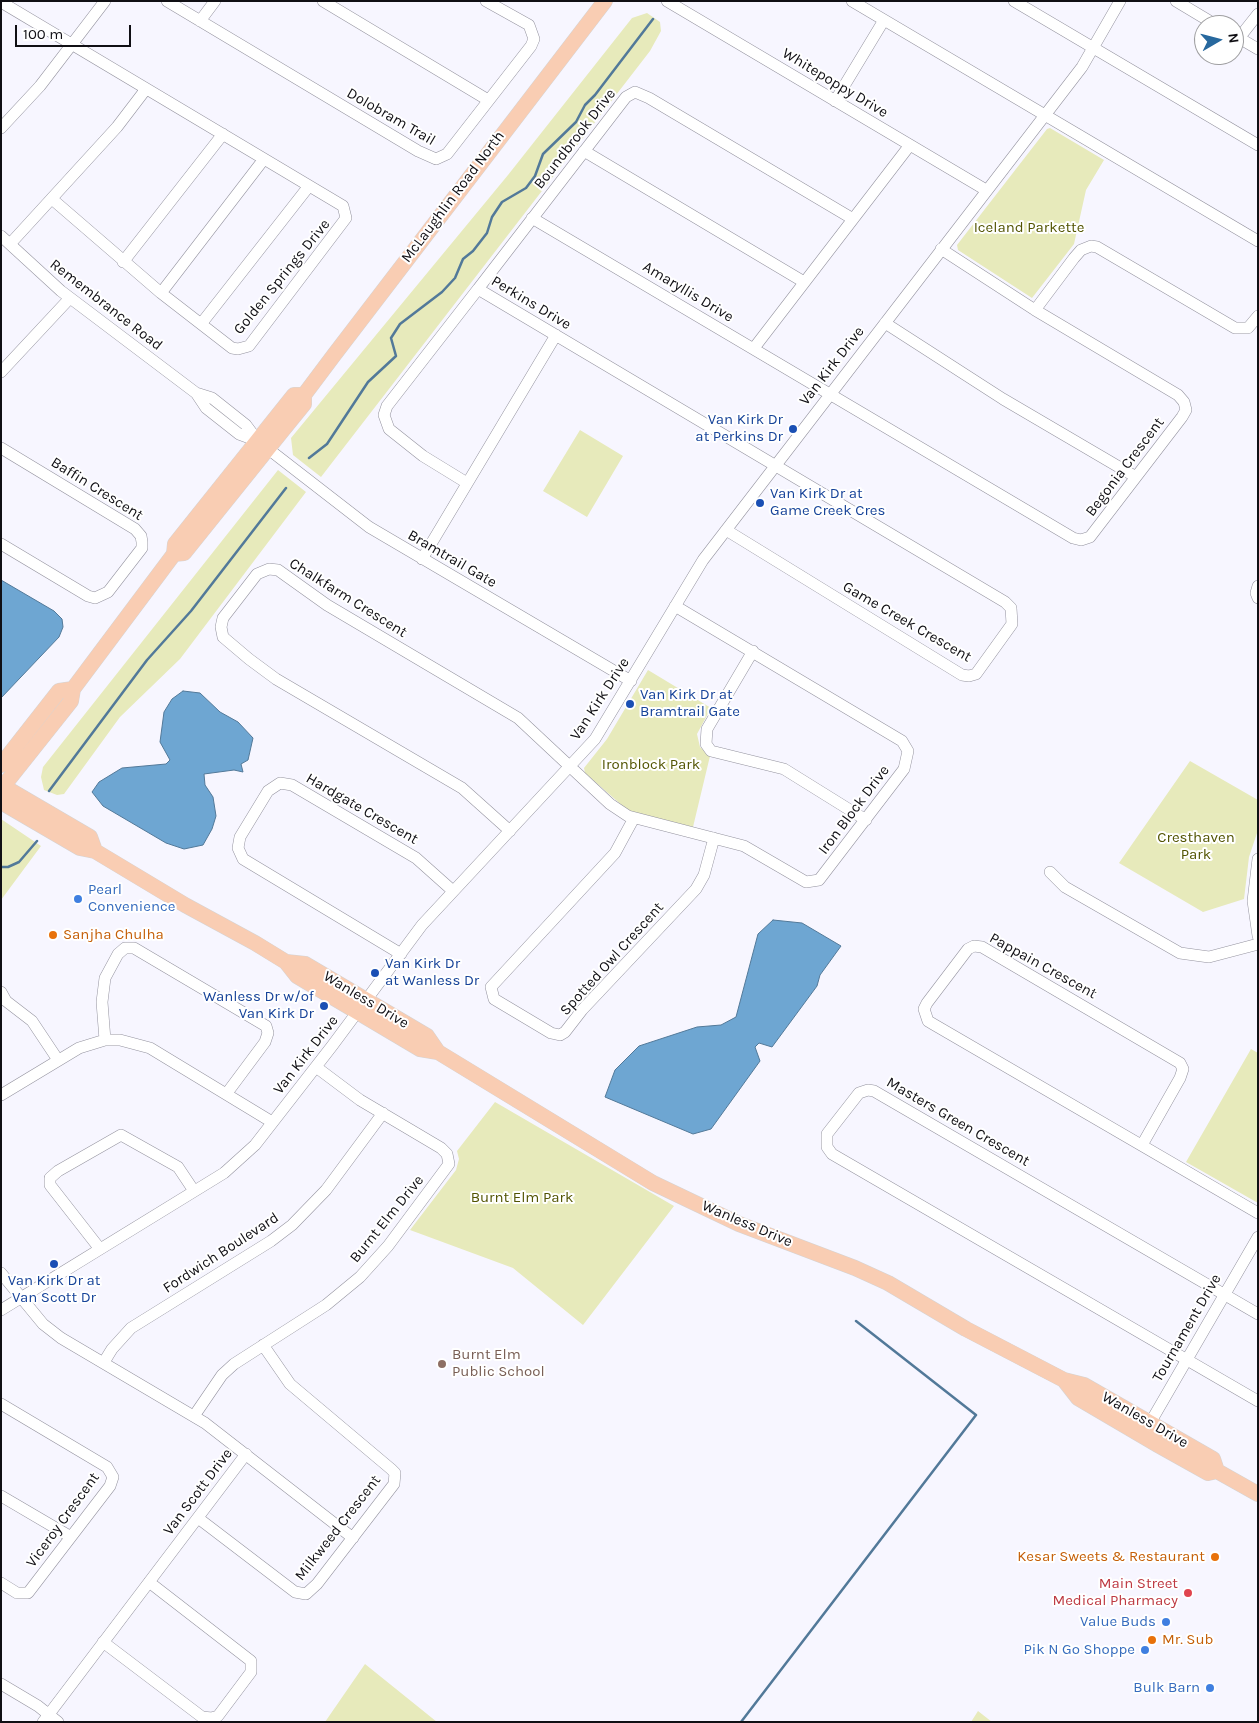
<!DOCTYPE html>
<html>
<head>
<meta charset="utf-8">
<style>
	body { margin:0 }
	#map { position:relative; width:1259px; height:1723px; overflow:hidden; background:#f7f6ff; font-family:Karla,sans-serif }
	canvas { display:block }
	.frame { position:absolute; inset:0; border:2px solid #100f14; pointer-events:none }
	.north { position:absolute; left:1194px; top:15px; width:50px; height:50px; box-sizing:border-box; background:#fff; border:1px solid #9f9fa1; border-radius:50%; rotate:82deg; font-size:14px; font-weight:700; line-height:20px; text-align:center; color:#100f14 }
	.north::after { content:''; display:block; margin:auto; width:18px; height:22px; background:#27689e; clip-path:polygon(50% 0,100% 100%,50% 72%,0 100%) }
	.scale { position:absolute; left:15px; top:25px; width:116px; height:22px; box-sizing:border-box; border:2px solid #100f14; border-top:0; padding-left:6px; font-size:15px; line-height:18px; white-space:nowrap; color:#100f14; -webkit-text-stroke:4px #fff; paint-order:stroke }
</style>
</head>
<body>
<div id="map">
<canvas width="1259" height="1723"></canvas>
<div class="frame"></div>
<div class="north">N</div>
<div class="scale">100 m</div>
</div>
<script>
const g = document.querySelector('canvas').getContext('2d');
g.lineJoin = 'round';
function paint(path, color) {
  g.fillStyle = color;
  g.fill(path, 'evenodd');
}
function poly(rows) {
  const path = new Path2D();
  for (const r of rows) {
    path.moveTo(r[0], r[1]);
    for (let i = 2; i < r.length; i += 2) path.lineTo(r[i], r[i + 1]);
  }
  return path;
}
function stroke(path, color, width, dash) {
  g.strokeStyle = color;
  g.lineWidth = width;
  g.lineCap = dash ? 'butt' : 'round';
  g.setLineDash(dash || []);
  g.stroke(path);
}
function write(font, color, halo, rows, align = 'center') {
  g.font = font + ' Karla,sans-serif';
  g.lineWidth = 4;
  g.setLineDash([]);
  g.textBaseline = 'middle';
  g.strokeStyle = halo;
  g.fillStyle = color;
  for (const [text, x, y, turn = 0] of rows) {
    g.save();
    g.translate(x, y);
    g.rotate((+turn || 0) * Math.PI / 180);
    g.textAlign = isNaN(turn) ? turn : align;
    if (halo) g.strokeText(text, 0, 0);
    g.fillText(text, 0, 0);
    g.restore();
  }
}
const green = poly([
	[647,13,660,22,661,31,650,51,321,477,293,455,291,438,508,175,632,18],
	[1050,128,1104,160,1086,190,1074,244,1032,298,958,250,957,245,1047,129],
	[580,430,623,456,587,517,543,491],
	[278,470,306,492,180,659,120,717,64,794,57,795,44,790,41,777,43,767],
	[648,670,711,708,697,734,700,747,710,756,693,827,634,813,625,808,585,773,584,768,607,739],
	[1190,761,1258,800,1258,830,1249,857,1244,899,1203,912,1119,863],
	[1,819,41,846,1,900],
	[1251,1049,1258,1053,1258,1203,1186,1162],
	[495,1102,674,1206,583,1325,513,1268,410,1230,456,1170,459,1159,457,1151],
	[365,1664,437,1722,325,1722],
	[978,1711,992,1722,971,1722]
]);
const water = poly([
	[1,580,54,611,62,619,63,627,59,637,1,698,1,580],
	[183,691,200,693,220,712,238,722,253,738,248,760,241,764,243,772,234,770,204,774,205,785,213,797,216,816,212,829,203,845,184,849,166,843,103,806,92,792,99,782,122,768,166,764,170,760,160,742,164,712,172,699,183,691],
	[773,920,802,923,841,946,820,975,817,986,772,1047,759,1043,755,1047,760,1061,711,1129,693,1134,605,1097,615,1070,639,1046,697,1027,721,1025,736,1017,758,934,773,920]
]);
const stream = poly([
	[309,458,327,444,368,382,396,356,391,338,400,324,442,292,455,278,463,259,473,251,487,233,492,217,502,202,526,188,535,176,543,154,576,122,585,105,595,95,653,19],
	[49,791,147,660,191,611,286,488],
	[1,867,8,867,19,862,37,841],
	[741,1722,976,1415,856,1321]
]);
const minor = poly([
	[167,1,418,151,436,159,447,154,531,46,534,39,529,25,486,1],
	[323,1,488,100],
	[667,1,986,190],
	[852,1,1258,241],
	[1014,1,1258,145],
	[1176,1,1216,25],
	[1,2,343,206,346,218,249,346,238,349,232,348,161,293,52,199],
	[200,21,215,1],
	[1234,35,1258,49],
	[1239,38,1258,14],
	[835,101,884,20],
	[1,128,40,86,105,1],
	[584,151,804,282],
	[532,218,1073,538,1081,540,1090,537,1182,417,1186,410,1184,402,1178,395,1035,310,941,249],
	[1,236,61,291,196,393,206,408,239,434,258,441,369,527,631,681],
	[10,244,117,127,146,89],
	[123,262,223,134],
	[478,289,626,97,635,92,649,98,853,219],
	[161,293,264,159],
	[1035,310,1074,258,1081,250,1091,246,1097,247,1235,328,1248,328,1258,316],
	[885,323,1003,399,1136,477],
	[201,324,309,186],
	[754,348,910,145],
	[1,372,70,298],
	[196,393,212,398,246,425,258,441],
	[1,448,135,529,141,536,142,542,142,548,108,592,95,598,88,596,1,544],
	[467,483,423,456,389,429,384,415,387,406,478,289,1005,602,1011,608,1012,624,976,674,969,676,962,675,726,530],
	[422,559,556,335],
	[1258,586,1256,593,1258,598],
	[753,651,707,729,706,744,711,751,784,769,866,820],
	[634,818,615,853,491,987,494,999,551,1033,560,1035,565,1032,582,1010,696,889,704,875,714,838],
	[510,831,462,788,276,679,249,659,223,637,221,627,223,618,257,574,269,569,278,570,327,605,518,718,610,804,628,816,744,846,806,882,819,880,904,769,908,751,902,741,675,606],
	[1258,859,1253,901,1258,936],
	[1050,872,1065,887,1180,953,1209,957,1258,944],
	[401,954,243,859,238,848,240,837,268,791,280,783,292,785,416,858,453,891],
	[1,992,6,1001,32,1021,58,1060],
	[105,1040,102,1002,105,978,118,954,125,948,134,948,266,1026,268,1033,265,1042,227,1093],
	[1,1095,79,1048,105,1040,120,1040,150,1048,272,1122],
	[1142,1145,1180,1078,1183,1069,1180,1063,982,947,974,946,968,949,927,1003,924,1009,928,1021,933,1024,1258,1213],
	[100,1249,50,1185,50,1178,58,1171,121,1135,178,1167,194,1191],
	[1,1273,43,1324,61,1338,205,1423,353,1538],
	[1,1310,224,1173,255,1145,332,1046,422,925,595,739,703,560,1082,67,1120,1],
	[1258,1314,874,1091,868,1090,859,1093,827,1134,827,1147,832,1154,1258,1401],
	[104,1362,112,1349,131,1328,271,1241,292,1225,326,1190,383,1113],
	[1,1404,107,1467,113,1477,110,1486,28,1593,17,1593,1,1583],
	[194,1416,222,1375,234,1364,326,1305,360,1277,388,1246,449,1164,447,1154,441,1148,360,1100,316,1067],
	[1146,1430,1258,1237],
	[1,1496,71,1537],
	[198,1518,295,1592,306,1594,317,1584,394,1484,395,1473,391,1469,290,1384,263,1345],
	[103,1642,202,1717,212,1718,218,1716,251,1672,251,1661,149,1582],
	[1,1684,38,1706,58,1722],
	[43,1722,246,1454]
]);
const major = poly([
	[174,554,184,553,282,431,304,404,304,395,334,355,605,1],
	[1,765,59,691,73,689],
	[1,785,90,837,95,851],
	[1,789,71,701,73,689,174,554,175,544,294,395,304,395],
	[1,802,80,848,95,851,185,905,255,943,286,962,297,976,420,1049,438,1052,653,1183,739,1224,855,1268,888,1283,966,1329,1064,1380,1084,1385,1213,1459,1217,1471],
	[286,962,305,964,427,1036,438,1052],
	[1064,1380,1078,1398,1158,1445,1208,1473,1217,1471,1258,1494]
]);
const markers = [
	[793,429,5,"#1a4fb4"],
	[760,503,5,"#1a4fb4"],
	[630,704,5,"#1a4fb4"],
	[78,899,5,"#3f7fe0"],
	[53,935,5,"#e8710a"],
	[375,973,5,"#1a4fb4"],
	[324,1006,5,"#1a4fb4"],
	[54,1264,5,"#1a4fb4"],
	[442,1364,5,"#8d6e63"],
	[1215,1557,5,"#e8710a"],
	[1188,1593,5,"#e0444e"],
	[1166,1622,5,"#3f7fe0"],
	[1152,1640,5,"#e8710a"],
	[1145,1650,5,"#3f7fe0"],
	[1210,1688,5,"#3f7fe0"]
];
const streetNames = [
	["Whitepoppy Drive",835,83,31],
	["Dolobram Trail",391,117,30],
	["Boundbrook Drive",575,139,-52],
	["McLaughlin Road North",453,197,-53],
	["Golden Springs Drive",282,277,-51],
	["Amaryllis Drive",688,292,31],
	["Perkins Drive",531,303,31],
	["Remembrance Road",106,305,38],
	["Van Kirk Drive",832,366,-52],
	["Begonia Crescent",1125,467,-53],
	["Baffin Crescent",97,489,32],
	["Bramtrail Gate",452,559,30],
	["Chalkfarm Crescent",348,598,32],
	["Game Creek Crescent",907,622,30],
	["Van Kirk Drive",600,699,-57],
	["Hardgate Crescent",362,809,30],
	["Iron Block Drive",854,810,-53],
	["Spotted Owl Crescent",612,959,-48],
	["Pappain Crescent",1043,966,29],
	["Wanless Drive",366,1000,31],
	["Van Kirk Drive",306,1055,-52],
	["Masters Green Crescent",958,1122,30],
	["Burnt Elm Drive",387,1219,-51],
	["Wanless Drive",747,1224,23],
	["Fordwich Boulevard",221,1253,-33],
	["Tournament Drive",1187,1328,-60],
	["Wanless Drive",1145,1420,30],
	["Van Scott Drive",198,1492,-53],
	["Viceroy Crescent",63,1520,-54],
	["Milkweed Crescent",338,1528,-52]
];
const parkNames = [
	["Iceland Parkette",1029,228],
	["Ironblock Park",651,765],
	["Cresthaven",1196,838],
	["Park",1196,855],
	["Burnt Elm Park",522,1198]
];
const transitNames = [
	["Van Kirk Dr",783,420,"right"],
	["at Perkins Dr",783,437,"right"],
	["Van Kirk Dr at",770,494],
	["Game Creek Cres",770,511],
	["Van Kirk Dr at",640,695],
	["Bramtrail Gate",640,712],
	["Van Kirk Dr",385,964],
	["at Wanless Dr",385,981],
	["Wanless Dr w/of",314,997,"right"],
	["Van Kirk Dr",314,1014,"right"],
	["Van Kirk Dr at",54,1281,"center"],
	["Van Scott Dr",54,1298,"center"]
];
const shopNames = [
	["Pearl",88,890,"left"],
	["Convenience",88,907,"left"],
	["Value Buds",1156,1622],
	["Pik N Go Shoppe",1135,1650],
	["Bulk Barn",1200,1688]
];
const foodNames = [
	["Sanjha Chulha",63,935],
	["Kesar Sweets & Restaurant",1205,1557,"right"],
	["Mr. Sub",1162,1640]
];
const educationNames = [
	["Burnt Elm",452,1355],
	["Public School",452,1372]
];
const healthNames = [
	["Main Street",1178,1584],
	["Medical Pharmacy",1178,1601]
];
paint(green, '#e7eabb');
paint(water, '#6ea6d2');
stroke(water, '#527999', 1);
stroke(stream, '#527999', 2.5);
stroke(minor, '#94939f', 12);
stroke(major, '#d4d4d5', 16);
stroke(minor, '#fff', 11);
stroke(major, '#f9cdb3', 15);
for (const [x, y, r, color] of markers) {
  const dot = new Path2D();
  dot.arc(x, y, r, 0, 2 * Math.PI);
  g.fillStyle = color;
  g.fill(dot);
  stroke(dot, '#fff', 2);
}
write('15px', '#100f14', '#fff', streetNames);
write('15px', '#525402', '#fff', parkNames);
write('15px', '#164399', '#fff', transitNames, 'left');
write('15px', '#366cbe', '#fff', shopNames, 'right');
write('15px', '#c56008', '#fff', foodNames, 'left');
write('15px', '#785e54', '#fff', educationNames, 'left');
write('15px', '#be3a42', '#fff', healthNames, 'right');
</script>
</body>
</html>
